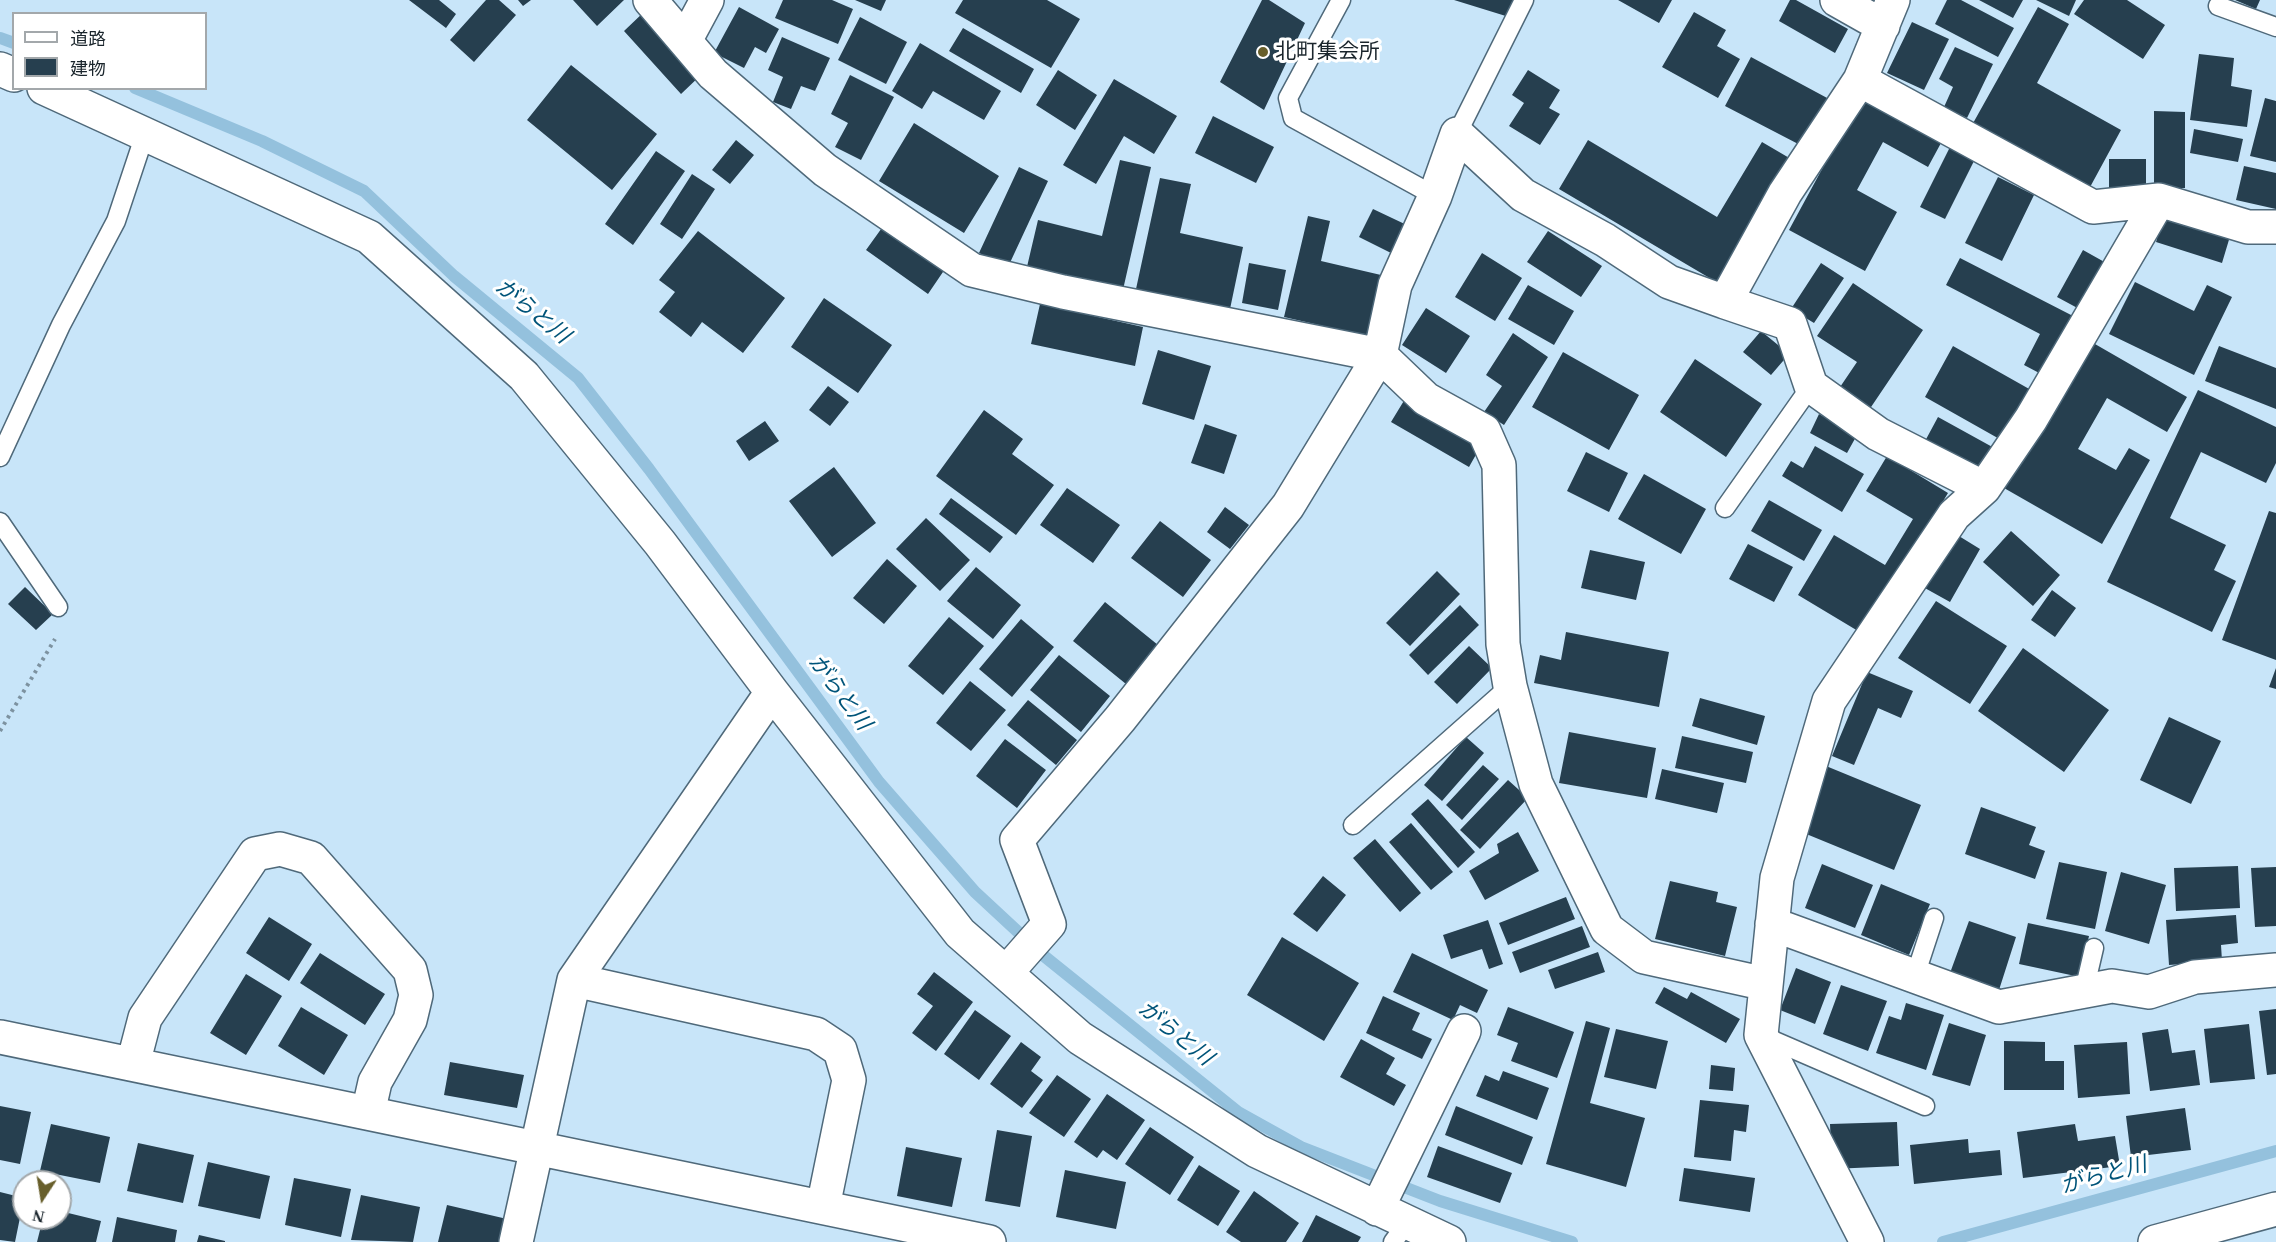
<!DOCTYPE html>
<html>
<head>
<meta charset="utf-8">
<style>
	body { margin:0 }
	#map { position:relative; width:2276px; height:1242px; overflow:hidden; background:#c8e5f9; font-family:"Times New Roman","Noto Sans JP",serif }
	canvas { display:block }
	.legend { position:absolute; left:12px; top:12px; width:195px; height:78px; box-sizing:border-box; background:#fff; border:2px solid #a3a8ab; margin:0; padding:8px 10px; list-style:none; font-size:18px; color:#1a252c }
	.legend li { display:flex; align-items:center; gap:12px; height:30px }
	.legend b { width:30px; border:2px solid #a3a8ab }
	.north { position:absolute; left:12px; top:1170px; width:60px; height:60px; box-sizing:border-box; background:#fff; border:2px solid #a3a8ab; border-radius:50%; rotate:192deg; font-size:16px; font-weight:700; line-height:24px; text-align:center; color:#1a252c }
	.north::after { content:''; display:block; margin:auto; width:21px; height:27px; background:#685f2b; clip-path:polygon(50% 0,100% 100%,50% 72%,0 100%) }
</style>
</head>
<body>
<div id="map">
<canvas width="2276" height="1242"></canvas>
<ul class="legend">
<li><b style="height:8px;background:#fff"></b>道路</li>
<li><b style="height:16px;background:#263f4f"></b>建物</li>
</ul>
<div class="north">N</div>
</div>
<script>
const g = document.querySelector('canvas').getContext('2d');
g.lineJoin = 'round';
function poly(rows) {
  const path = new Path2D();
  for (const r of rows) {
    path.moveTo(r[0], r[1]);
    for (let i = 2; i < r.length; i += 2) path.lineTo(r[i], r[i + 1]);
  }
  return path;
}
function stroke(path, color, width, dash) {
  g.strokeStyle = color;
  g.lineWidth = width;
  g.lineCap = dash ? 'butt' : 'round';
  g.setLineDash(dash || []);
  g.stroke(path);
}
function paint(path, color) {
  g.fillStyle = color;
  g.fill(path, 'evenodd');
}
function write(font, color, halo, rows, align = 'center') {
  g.font = font + ' "Times New Roman","Noto Sans JP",serif';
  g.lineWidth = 6;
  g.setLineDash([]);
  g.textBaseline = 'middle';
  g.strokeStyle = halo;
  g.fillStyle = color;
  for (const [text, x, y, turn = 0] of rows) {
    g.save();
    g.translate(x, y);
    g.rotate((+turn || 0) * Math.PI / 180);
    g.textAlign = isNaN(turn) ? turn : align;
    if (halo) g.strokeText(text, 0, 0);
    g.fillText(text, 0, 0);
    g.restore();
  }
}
const stream = poly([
	[0,38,14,43],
	[135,88,262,141,364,191,454,276,578,378,649,469,879,782,975,892,1044,956,1238,1112,1301,1147,1440,1201,1572,1242],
	[1943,1242,2276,1151]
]);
const building = poly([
	[409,0,439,0,456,14,446,28],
	[486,0,499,0,516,15,474,62,450,40],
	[518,0,531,0,523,6],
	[573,0,624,0,597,26],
	[783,0,832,0,853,9,838,44,775,18],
	[855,0,886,0,881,11],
	[963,0,1047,0,1080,19,1051,68,955,13],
	[1262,0,1269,0,1305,23,1264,110,1220,82],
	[1454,0,1514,0,1509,17],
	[1618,0,1672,0,1659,23],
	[1790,0,1796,0,1848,29,1835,53,1779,21],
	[1947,0,1961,0,2014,28,1998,57,1935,24],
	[1979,0,2023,0,2013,18],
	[2036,0,2076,0,2069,16],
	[2084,0,2127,0,2165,25,2143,59,2074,14],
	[2235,0,2260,0,2256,9],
	[739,7,779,29,766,53,755,47,744,68,714,53],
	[2038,7,2069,24,2037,83,2121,130,2089,189,1972,125],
	[645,11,702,74,681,94,624,31],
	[1694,12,1726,30,1717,46,1740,59,1718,98,1662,67],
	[860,17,907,42,886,84,838,60],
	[1912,22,1949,39,1924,90,1887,73],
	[963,28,1034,69,1021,93,949,51],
	[782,37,830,58,815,91,801,86,791,109,773,102,783,77,768,70],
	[920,43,1001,91,984,120,933,91,922,109,892,91],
	[1955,47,1993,64,1967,118,1944,107,1953,87,1939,79],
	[2199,54,2234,58,2231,86,2252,90,2247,127,2190,120],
	[1751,57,1829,99,1804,147,1725,106],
	[571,65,657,134,612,190,527,120],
	[1058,70,1097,95,1075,130,1036,105],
	[1528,70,1560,90,1549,108,1560,114,1540,145,1509,126,1524,103,1512,95],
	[850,75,894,97,861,160,835,147,848,123,831,114],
	[1114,79,1177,116,1154,154,1124,136,1096,184,1063,165],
	[2265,98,2276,101,2276,162,2250,156],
	[1860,99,1941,143,1928,167,1883,142,1857,190,1897,212,1865,271,1789,230],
	[2154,111,2185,112,2185,188,2154,188],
	[1213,116,1274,147,1256,183,1195,153],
	[914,123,999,176,964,233,879,181],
	[2194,129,2243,139,2238,162,2190,153],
	[736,140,754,155,730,184,712,170],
	[1588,140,1717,217,1762,142,1791,159,1718,283,1559,189],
	[1950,147,1975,159,1945,219,1920,207],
	[656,151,685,171,633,245,605,224],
	[2109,159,2146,159,2146,188,2109,188],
	[1120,160,1151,167,1122,294,1026,271,1038,220,1102,236],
	[2244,166,2276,173,2276,209,2236,200],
	[1019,167,1048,181,1008,267,979,253],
	[692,174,715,189,682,239,660,224],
	[1998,177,2034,195,2002,261,1965,243],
	[1160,178,1191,184,1180,233,1243,247,1230,309,1136,289],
	[1373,209,1411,227,1397,256,1359,237],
	[2165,212,2231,233,2222,263,2156,242],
	[1308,216,1330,221,1321,261,1381,275,1367,336,1284,317],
	[884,225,945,269,928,294,866,250],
	[698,231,785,298,743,353,702,322,691,337,659,312,675,292,659,280],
	[1548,231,1602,266,1581,297,1527,262],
	[2083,250,2108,264,2083,311,2057,297],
	[1482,253,1522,278,1495,321,1455,297],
	[1960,258,2073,316,2043,375,2024,365,2040,334,1946,285],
	[1249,263,1286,270,1278,310,1242,303],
	[1821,263,1844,278,1814,323,1791,309],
	[2135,282,2194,311,2207,285,2232,297,2194,375,2109,334],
	[1853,283,1923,330,1867,413,1836,393,1857,362,1817,336],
	[1528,285,1574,311,1554,345,1508,319],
	[824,298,892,345,858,393,791,347],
	[1040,304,1143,327,1135,366,1031,344],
	[1426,308,1470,336,1446,373,1402,345],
	[1761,331,1789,354,1771,375,1743,352],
	[1513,333,1548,357,1504,425,1484,412,1502,386,1486,375],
	[2088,340,2187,397,2167,432,2107,398,2078,449,2116,470,2129,448,2150,460,2102,544,2004,488],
	[1953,346,2031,390,2003,441,1925,397],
	[2219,346,2276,368,2276,409,2205,381],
	[1158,350,1211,366,1194,420,1142,404],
	[1563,352,1639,395,1609,450,1532,407],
	[1695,359,1762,404,1726,457,1660,412],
	[828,386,849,402,830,426,809,410],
	[2198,390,2276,427,2276,463,2266,483,2201,452,2170,518,2226,545,2214,570,2236,581,2212,632,2107,582],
	[1405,399,1482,444,1469,467,1391,422],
	[984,410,1023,439,1012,454,1054,485,1016,535,936,476],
	[1819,414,1857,435,1847,453,1810,433],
	[1938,417,1996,449,1983,474,1924,443],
	[765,421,779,441,749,461,736,441],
	[1205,424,1237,435,1224,474,1191,463],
	[1815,446,1864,474,1842,512,1782,476,1791,461,1803,468],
	[1586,452,1628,473,1609,512,1567,491],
	[1887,456,1948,493,1863,634,1798,595,1834,535,1885,565,1913,519,1866,491],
	[834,467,876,523,832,557,789,501],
	[1644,474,1706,509,1681,554,1618,519],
	[1067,488,1120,525,1093,563,1040,525],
	[951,498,1003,537,990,553,939,514],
	[1769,500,1822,530,1804,561,1751,531],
	[1225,507,1249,525,1230,549,1207,532],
	[2269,511,2276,513,2276,660,2222,640],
	[926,518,970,560,940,591,896,549],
	[1160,521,1211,560,1183,597,1131,558],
	[2011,531,2060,575,2033,606,1983,562],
	[1954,533,1980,549,1950,602,1923,587],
	[1748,544,1793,567,1774,602,1729,579],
	[1590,550,1645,562,1636,600,1581,588],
	[887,559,917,586,884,624,853,598],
	[976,567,1021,605,993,639,947,601],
	[1437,571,1460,594,1410,646,1386,623],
	[25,587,53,614,36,630,8,604],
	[2052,590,2076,608,2055,637,2031,620],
	[1936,601,2007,646,1970,704,1898,658],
	[1105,602,1158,645,1126,684,1073,641],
	[1460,605,1479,625,1428,675,1409,655],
	[949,617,984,646,943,695,908,666],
	[1021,619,1054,647,1012,697,979,669],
	[1566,632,1669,652,1659,707,1534,683,1540,655,1561,660],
	[1469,646,1492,668,1457,704,1434,682],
	[2023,648,2109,710,2064,772,1978,711],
	[1059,655,1110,696,1081,732,1030,690],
	[2276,668,2276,689,2269,687],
	[1867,672,1913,691,1901,718,1878,708,1854,765,1832,756],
	[970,681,1006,710,971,751,936,723],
	[1700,698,1765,716,1757,745,1692,726],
	[1028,700,1077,740,1056,765,1007,725],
	[2169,717,2221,741,2191,804,2140,780],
	[1569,732,1656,748,1647,798,1559,783],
	[1682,736,1753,752,1746,783,1675,768],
	[1466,737,1484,753,1442,801,1424,785],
	[1005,739,1046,770,1017,808,976,776],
	[1483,765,1499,779,1462,820,1446,805],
	[1826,766,1921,805,1894,870,1799,831],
	[1662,769,1724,783,1717,813,1655,799],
	[1508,780,1528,798,1480,849,1460,830],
	[1428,799,1475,852,1458,868,1411,814],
	[1981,807,2036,827,2029,845,2045,851,2035,879,1965,854],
	[1411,823,1453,872,1431,890,1389,842],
	[1518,832,1539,871,1485,900,1469,871,1499,853,1497,844],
	[1375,839,1421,893,1400,912,1353,858],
	[2059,862,2107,872,2095,929,2046,919],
	[1822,864,1873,885,1855,928,1805,908],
	[2238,866,2240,908,2176,911,2174,868],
	[2276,867,2276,926,2255,927,2251,868],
	[2121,872,2166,885,2149,944,2105,931],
	[1323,876,1346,895,1317,932,1293,914],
	[1670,881,1718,892,1716,902,1737,907,1725,956,1655,939],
	[1881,884,1930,904,1909,955,1861,935],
	[1566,897,1575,919,1508,945,1499,923],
	[2236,915,2238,943,2221,945,2222,961,2169,965,2166,920],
	[269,917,312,944,289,981,246,953],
	[1488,920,1503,964,1489,969,1482,949,1451,959,1443,935],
	[1969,921,2016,937,1999,990,1950,973],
	[2028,923,2089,936,2080,977,2019,964],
	[1582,926,1590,947,1520,973,1512,952],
	[1282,937,1359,983,1324,1041,1247,995],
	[1598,952,1605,972,1555,989,1548,970],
	[320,953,385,994,365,1025,300,983],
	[1412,953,1488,990,1477,1013,1460,1005,1453,1020,1393,992],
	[1796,968,1831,982,1815,1024,1780,1010],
	[934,972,973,1002,936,1051,912,1033,933,1006,917,994],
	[246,974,282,996,246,1055,210,1033],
	[1841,985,1887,1001,1868,1051,1823,1034],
	[1664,987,1687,999,1691,992,1740,1019,1726,1043,1655,1003],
	[1383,996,1420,1013,1412,1030,1432,1039,1422,1059,1366,1033],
	[1906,1003,1944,1015,1926,1070,1876,1053,1889,1016,1901,1020],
	[301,1007,348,1035,324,1075,278,1046],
	[1508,1007,1574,1032,1557,1078,1511,1061,1518,1043,1497,1035],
	[2276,1009,2276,1074,2267,1075,2259,1011],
	[975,1010,1011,1036,979,1080,944,1054],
	[1586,1021,1610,1028,1590,1103,1645,1118,1626,1187,1546,1164],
	[1949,1023,1986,1035,1970,1086,1932,1075],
	[2249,1024,2255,1079,2210,1083,2204,1029],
	[1616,1029,1668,1041,1656,1089,1604,1077],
	[2168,1029,2172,1053,2195,1050,2200,1085,2150,1091,2142,1033],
	[1361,1039,1395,1058,1386,1074,1406,1085,1394,1106,1340,1077],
	[2004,1041,2045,1042,2045,1061,2064,1061,2064,1090,2004,1090],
	[1021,1042,1041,1057,1031,1071,1043,1080,1022,1108,990,1084],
	[2127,1042,2130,1094,2078,1098,2074,1045],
	[450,1062,524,1075,517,1108,444,1095],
	[1711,1065,1735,1068,1733,1091,1709,1089],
	[1503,1071,1549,1088,1537,1120,1476,1096,1485,1075,1499,1081],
	[1057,1075,1091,1099,1064,1137,1029,1113],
	[1107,1094,1145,1120,1117,1160,1103,1150,1097,1158,1074,1142],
	[1700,1100,1749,1105,1746,1132,1734,1130,1731,1161,1694,1157],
	[0,1106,31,1112,20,1164,0,1160],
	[1456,1106,1533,1137,1522,1165,1445,1135],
	[2185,1108,2191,1150,2131,1157,2126,1116],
	[1897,1122,1899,1166,1832,1169,1830,1124],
	[51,1124,110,1137,100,1183,40,1171],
	[2075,1124,2078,1141,2115,1136,2120,1166,2023,1178,2017,1132],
	[1150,1127,1194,1157,1170,1195,1125,1164],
	[997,1130,1032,1136,1020,1207,985,1201],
	[1968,1139,1969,1153,2000,1150,2002,1175,1914,1184,1910,1145],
	[138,1143,194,1155,183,1203,127,1191],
	[1438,1146,1512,1173,1500,1203,1427,1177],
	[906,1147,962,1158,952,1207,897,1196],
	[208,1162,270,1176,260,1219,198,1206],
	[1199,1165,1240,1191,1218,1226,1177,1200],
	[1684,1168,1755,1178,1750,1212,1679,1201],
	[1065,1170,1126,1182,1116,1229,1056,1217],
	[294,1178,351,1189,341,1237,285,1225],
	[1254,1191,1299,1223,1286,1242,1241,1242,1226,1232],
	[0,1192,24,1198,15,1242,0,1240],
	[361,1195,420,1207,413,1242,351,1240],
	[447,1205,507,1219,501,1242,438,1242],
	[60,1211,101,1221,96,1242,37,1242,43,1218,60,1218],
	[1316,1215,1361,1237,1358,1242,1302,1242],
	[117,1217,177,1230,175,1242,112,1242],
	[199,1235,225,1241,225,1242,197,1242]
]);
const path = poly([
	[0,731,55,639]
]);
const lane = poly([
	[1341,0,1288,98,1293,118,1435,196],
	[2218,6,2276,27],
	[1457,134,1524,0],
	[0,457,61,325,116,221,145,134],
	[1725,508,1811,386],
	[0,522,58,607],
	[1353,825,1510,686],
	[1915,976,1934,918],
	[2084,991,2094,948],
	[1763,1036,1925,1106],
	[1393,1242,1407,1223]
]);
const street = poly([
	[650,0,713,74,825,170,972,270,1063,292,1380,355,1426,399,1484,431,1499,465,1503,644,1510,686,1536,784,1607,929,1644,957,1766,984],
	[1837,0,1883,26],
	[685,41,707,0],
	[0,69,14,75],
	[1860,80,2093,207,2159,200,2248,227,2276,227],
	[44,88,369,237,524,376,660,543,772,692,960,933,1080,1038,1257,1151,1449,1242],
	[1725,302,1790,324,1811,386,1878,434,1984,488],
	[1772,924,1999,1007,2112,986,2149,992,2195,977,2276,970],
	[1006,973,1049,924,1017,840,1120,719,1288,506,1380,355,1395,285,1435,196,1457,134,1523,195,1605,240,1669,282,1725,302,1785,193,1860,80,1893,0],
	[574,980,816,1034,840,1050,849,1080,823,1207],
	[0,1037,989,1242],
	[133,1064,145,1018,255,854,280,849,311,858,410,970,416,995,410,1020,375,1082,368,1113],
	[1377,1209,1464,1031],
	[516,1242,574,980,772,692],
	[1867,1242,1761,1035,1777,878,1829,701,1954,515,1984,488,2031,419,2159,200],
	[2155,1242,2276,1209]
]);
const markers = [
	[1263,52,6,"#685f2b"]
];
const poiNames = [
	["北町集会所",1275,52]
];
const waterNames = [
	["がらと川",532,312,39],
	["がらと川",839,693,53],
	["がらと川",1175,1034,39],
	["がらと川",2104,1176,-15]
];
stroke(stream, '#94c1dd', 12);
paint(building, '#263f4f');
stroke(lane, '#4f697a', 21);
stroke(street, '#4f697a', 36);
stroke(path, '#7d92a0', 4, [3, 4.5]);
stroke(lane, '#fff', 18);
stroke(street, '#fff', 33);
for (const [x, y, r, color] of markers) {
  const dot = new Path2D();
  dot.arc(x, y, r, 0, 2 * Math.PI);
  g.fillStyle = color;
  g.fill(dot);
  stroke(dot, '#fff', 2);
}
write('21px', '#1a252c', '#fff', poiNames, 'left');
write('italic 22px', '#005479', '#fff', waterNames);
</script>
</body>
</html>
